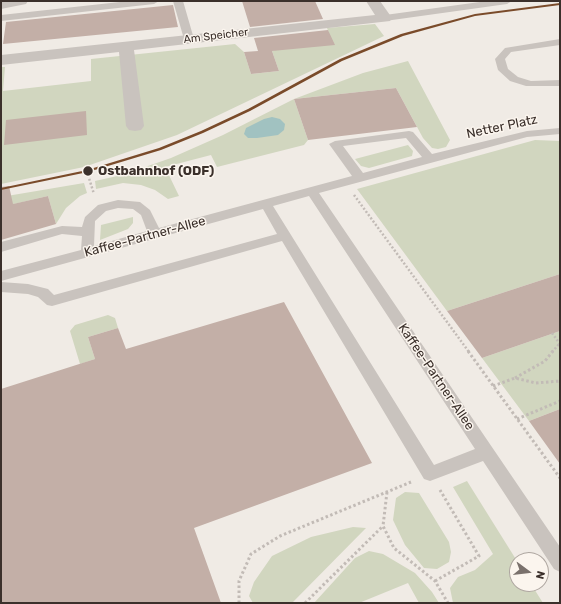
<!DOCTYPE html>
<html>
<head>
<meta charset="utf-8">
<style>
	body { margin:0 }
	#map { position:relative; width:561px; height:604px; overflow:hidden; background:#f0ebe5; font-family:Rubik,sans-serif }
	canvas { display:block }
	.frame { position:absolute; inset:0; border:2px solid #3b302b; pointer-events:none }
	.north { position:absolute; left:509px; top:552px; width:40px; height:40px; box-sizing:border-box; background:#fbf5ee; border:1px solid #aea6a0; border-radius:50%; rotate:105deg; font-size:11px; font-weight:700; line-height:16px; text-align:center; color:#3b302b }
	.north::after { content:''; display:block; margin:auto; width:14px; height:18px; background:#7a716c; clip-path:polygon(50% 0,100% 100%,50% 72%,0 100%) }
</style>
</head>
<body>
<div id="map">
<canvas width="561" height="604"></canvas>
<div class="frame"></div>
<div class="north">N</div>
</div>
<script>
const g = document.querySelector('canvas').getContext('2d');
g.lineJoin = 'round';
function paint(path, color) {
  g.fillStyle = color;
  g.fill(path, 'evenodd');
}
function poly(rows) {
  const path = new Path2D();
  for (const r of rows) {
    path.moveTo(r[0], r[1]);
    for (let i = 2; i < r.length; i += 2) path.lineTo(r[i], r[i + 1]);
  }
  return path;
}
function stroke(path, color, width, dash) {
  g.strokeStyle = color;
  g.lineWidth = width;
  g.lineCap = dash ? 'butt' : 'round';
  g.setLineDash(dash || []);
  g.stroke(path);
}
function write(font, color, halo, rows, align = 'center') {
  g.font = font + ' Rubik,sans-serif';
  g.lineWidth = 3;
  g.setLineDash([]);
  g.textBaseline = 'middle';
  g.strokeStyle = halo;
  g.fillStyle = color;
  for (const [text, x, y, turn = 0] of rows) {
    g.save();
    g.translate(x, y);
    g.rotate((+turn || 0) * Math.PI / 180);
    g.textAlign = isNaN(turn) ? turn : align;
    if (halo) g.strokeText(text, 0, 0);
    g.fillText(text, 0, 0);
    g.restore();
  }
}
const green = poly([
	[375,24,384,36,177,135,84,167,1,184,1,67,5,67,3,91,91,81,91,59,235,44,244,52,251,74,279,71,272,51,329,33,327,28],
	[408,61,450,140,446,147,438,149,432,148,423,138,396,88,294,99,308,140,304,145,217,167,211,155,165,167,179,196,168,199,155,190,141,185,123,183,96,189,95,181,122,175,171,158,223,135,294,99,363,73],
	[535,140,560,141,560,274,447,311,357,189],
	[408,145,413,151,412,156,369,168,361,166,355,159],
	[84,183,87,193,80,196,66,208,56,224,48,196,1,207,1,197],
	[133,217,133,223,128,229,100,240,101,225],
	[108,315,115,318,118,328,88,337,95,359,80,364,70,331,75,325],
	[560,331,560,409,529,421,482,358],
	[467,481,517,561,517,584,531,584,543,603,453,603,450,588,458,577,475,570,493,554,453,487],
	[405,492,419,493,449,542,451,552,449,562,437,569,424,568,405,545,393,520,396,498],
	[353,527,366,528,293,602,253,603,249,596,254,582,272,556,311,537],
	[369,551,383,554,415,573,432,592,439,603,419,603,408,583,359,603,314,603,355,558]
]);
const water = poly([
	[272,117,280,119,285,124,284,130,278,135,257,138,248,138,244,134,246,128,264,119]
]);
const building = poly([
	[242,1,315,1,323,19,250,27],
	[173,5,178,27,3,44,6,22],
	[328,30,335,45,272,51,279,71,251,74,244,52,258,51,254,38],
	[396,88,417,127,308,140,294,99],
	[86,111,87,135,4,145,6,120],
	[9,186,13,204,48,196,56,224,1,240,1,187],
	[560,274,560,331,482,358,447,311],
	[284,302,372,463,194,528,221,603,1,603,1,389,95,359,88,337,118,328,126,349],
	[560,409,560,464,529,421]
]);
const pathFar1 = poly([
	[88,175,94,194],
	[354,195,469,352],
	[552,333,560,344],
	[552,352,560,343]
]);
const path = poly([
	[468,351,560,478],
	[515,378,545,361,553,351],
	[493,386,515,378,536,383,560,381],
	[517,419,560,401],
	[387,492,383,526,394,548,435,581,448,603],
	[435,581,479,556,440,490],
	[239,603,239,581,251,554,280,536,411,482],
	[305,603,383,526]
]);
const lane = poly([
	[129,1,159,1,154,4,1,21,1,15,129,1],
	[173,1,183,1,194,39,192,41,189,42,184,39,173,1],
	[487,1,512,1,507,4,385,21,380,18,385,15,487,1],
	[560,39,560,45,511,52,505,59,508,69,518,77,531,81,560,80,560,86,526,86,510,81,498,70,495,59,505,48,560,39],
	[560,128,560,134,527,137,319,193,560,547,560,572,554,569,483,461,430,481,424,479,282,241,52,306,47,305,38,297,28,294,1,292,1,282,28,284,48,289,54,295,277,234,263,209,1,281,1,271,81,250,82,236,62,234,1,252,1,242,62,226,82,227,85,217,98,205,118,200,140,202,150,210,159,228,352,176,329,144,335,141,409,131,413,132,432,154,527,131,560,128],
	[406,138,422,157,363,173,343,146,406,138],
	[309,196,475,449,434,465,273,206,309,196],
	[118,208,133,209,141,215,147,231,94,246,95,221,106,211,118,208]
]);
const street = poly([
	[1,1,28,1,26,4,1,9,1,1],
	[366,1,380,1,392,18,390,21,134,50,144,126,141,130,135,131,129,130,126,126,119,52,1,65,1,55,375,15,366,1]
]);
const rail1 = poly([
	[560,3,560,5,475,16,403,36,342,61,250,111,203,133,161,150,88,172,1,190,1,188,87,170,159,148,201,131,248,109,340,59,401,34,475,14,560,3]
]);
const markers = [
	[88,171,5.5,"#3b302b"]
];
const farStreetnames = [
	["Am Speicher",216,36,-7]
];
const streetNames = [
	["Netter Platz",502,127,-12],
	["Kaffee-Partner-Allee",145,237,-15],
	["Kaffee-Partner-Allee",436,377,56]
];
const stopNames = [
	["Ostbahnhof (ODF)",98,171]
];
paint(green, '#d1d6bf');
paint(water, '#a1c2c1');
paint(building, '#c3afa7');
stroke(pathFar1, '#c2bbb6', 2.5, [2, 2]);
stroke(path, '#c2bbb6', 3, [2.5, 2.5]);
paint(lane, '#c9c3be');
paint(street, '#c9c3be');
paint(rail1, '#7a4b2a');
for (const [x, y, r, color] of markers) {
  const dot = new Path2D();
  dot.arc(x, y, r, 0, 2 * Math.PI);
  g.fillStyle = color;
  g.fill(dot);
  stroke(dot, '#fbf5ee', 1.5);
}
write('11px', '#3b302b', '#fbf5ee', farStreetnames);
write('13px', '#3b302b', '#fbf5ee', streetNames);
write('bold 13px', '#3b302b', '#fbf5ee', stopNames, 'left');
</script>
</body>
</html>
